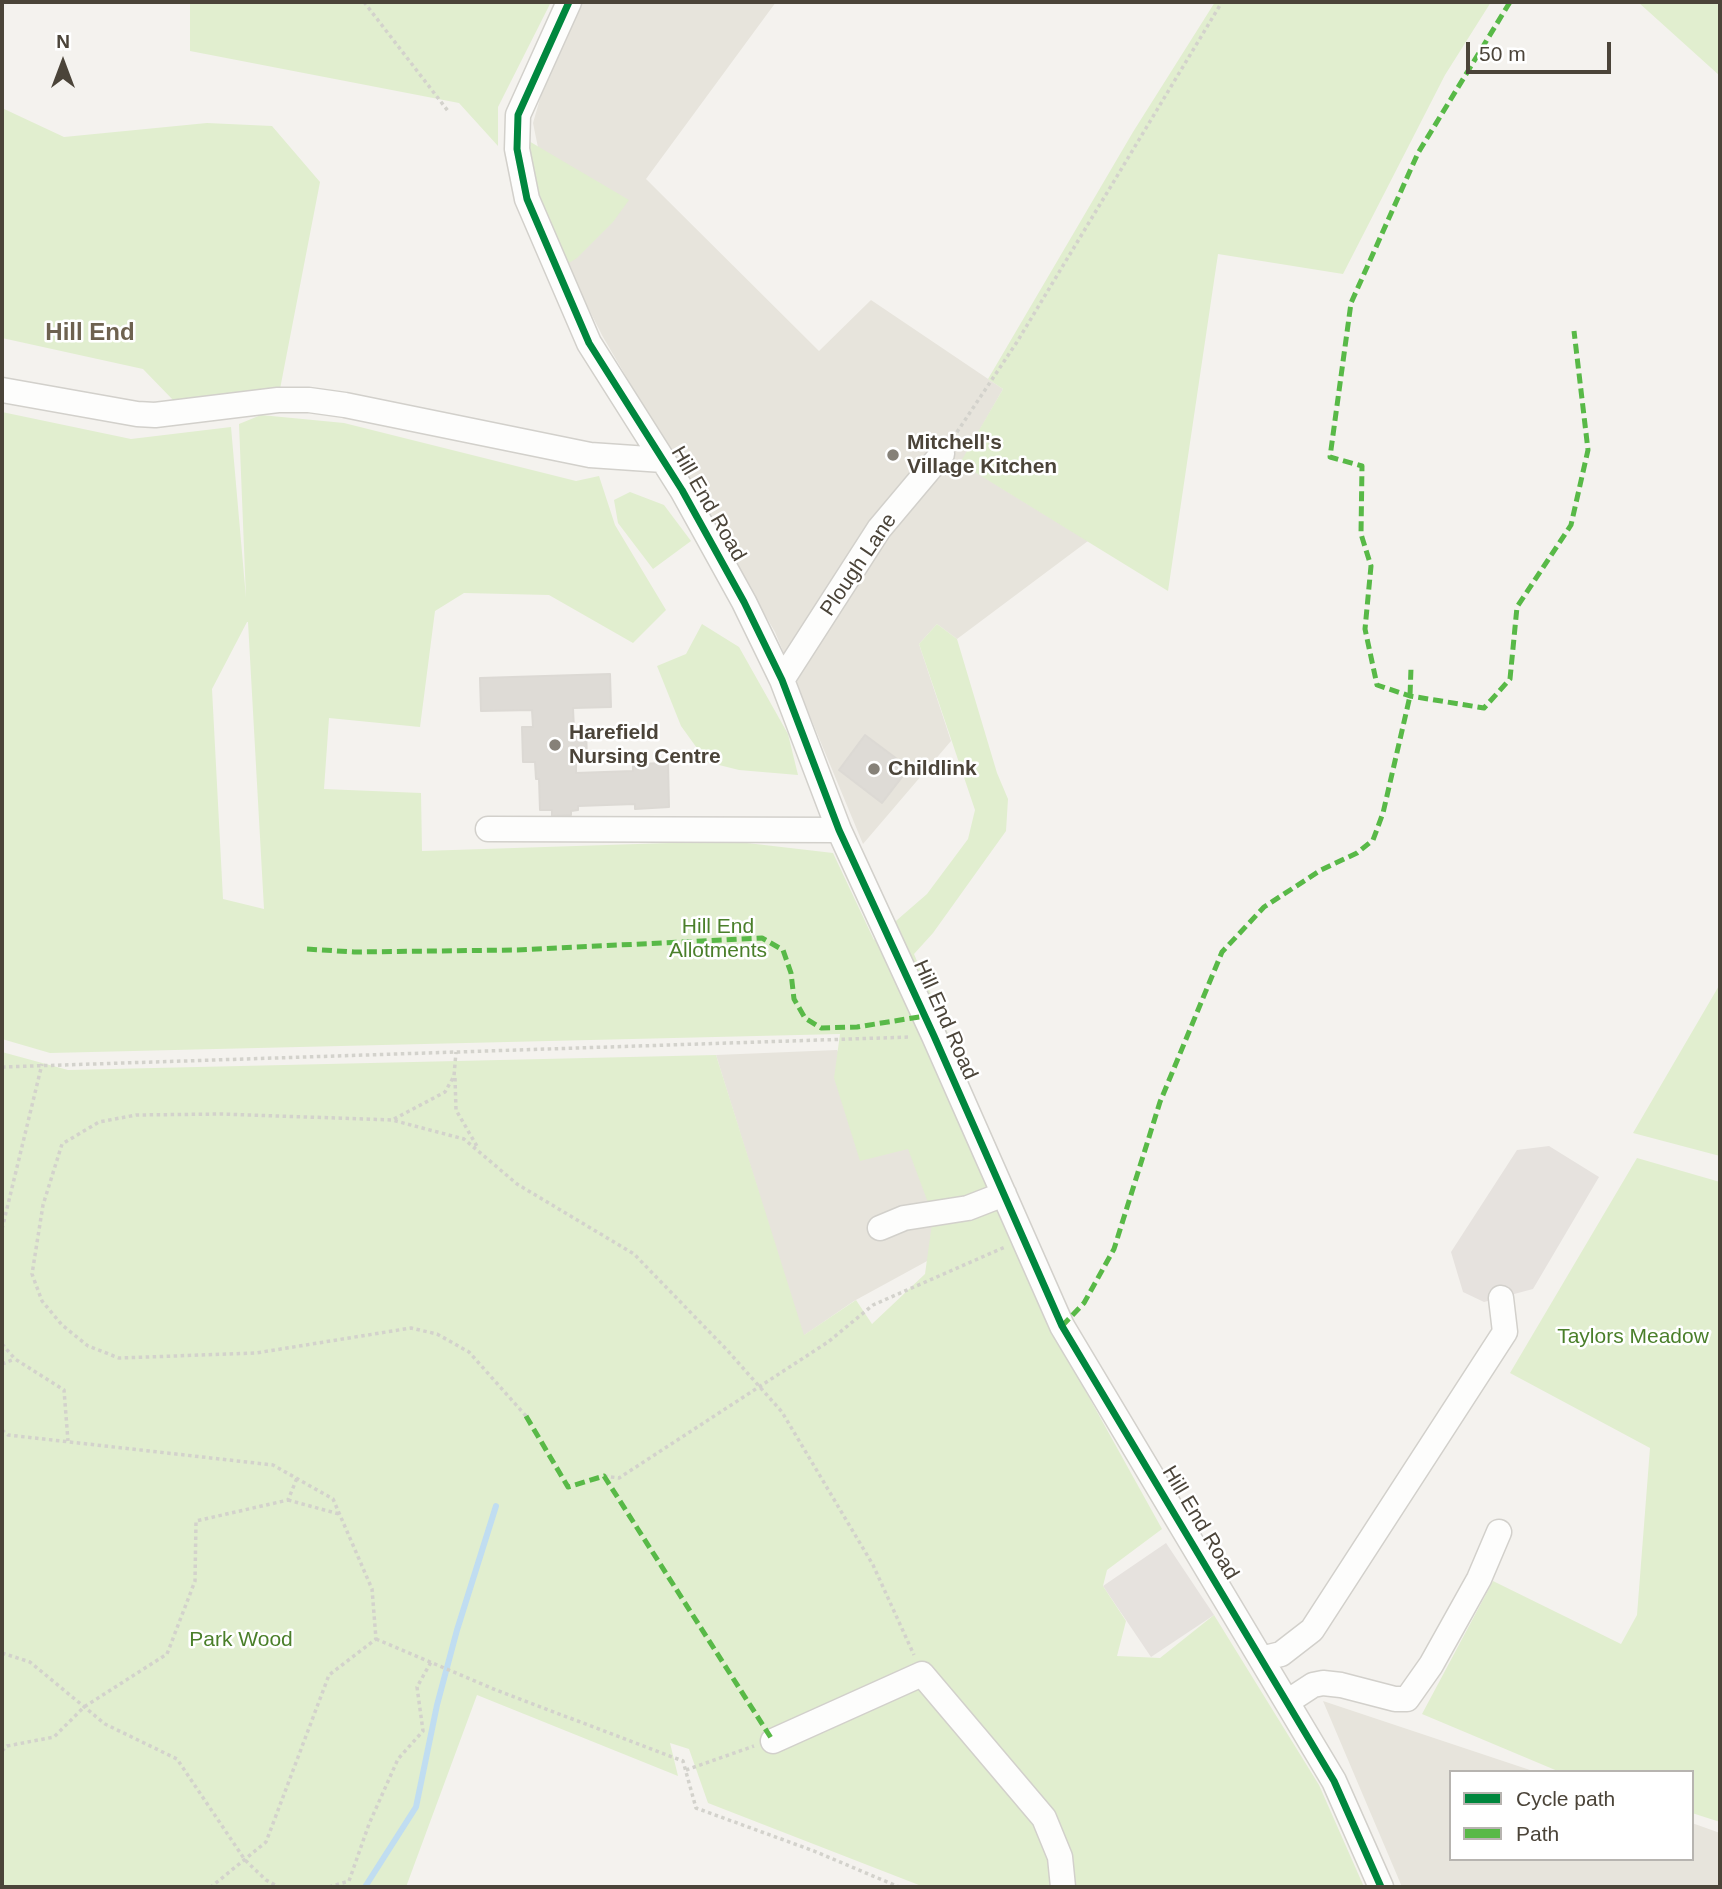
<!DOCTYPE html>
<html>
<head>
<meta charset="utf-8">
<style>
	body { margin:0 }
	#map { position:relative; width:1722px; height:1889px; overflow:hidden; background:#f4f2ee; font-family:Arial,sans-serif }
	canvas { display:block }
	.frame { position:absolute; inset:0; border:4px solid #4b4439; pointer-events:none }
	.legend { position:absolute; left:1449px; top:1770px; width:245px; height:91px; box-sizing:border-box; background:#fff; border:2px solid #b7b4b0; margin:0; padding:9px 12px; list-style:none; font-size:21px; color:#4b4439 }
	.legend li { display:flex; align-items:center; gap:14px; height:35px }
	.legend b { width:35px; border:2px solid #b7b4b0 }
	.north { position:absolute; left:28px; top:28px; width:70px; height:70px; -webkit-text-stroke:5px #fff; paint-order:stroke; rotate:0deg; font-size:19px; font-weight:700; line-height:28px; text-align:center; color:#4b4439 }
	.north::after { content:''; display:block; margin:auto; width:24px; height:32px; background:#4b4439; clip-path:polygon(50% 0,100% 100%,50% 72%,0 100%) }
	.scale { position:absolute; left:1466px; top:42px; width:145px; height:32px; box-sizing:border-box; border:4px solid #4b4439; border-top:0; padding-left:9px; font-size:21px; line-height:24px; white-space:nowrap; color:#4b4439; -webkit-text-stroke:5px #fff; paint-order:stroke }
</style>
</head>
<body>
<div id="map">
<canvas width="1722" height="1889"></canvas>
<div class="frame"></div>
<ul class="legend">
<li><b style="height:9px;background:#00873e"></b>Cycle path</li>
<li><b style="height:9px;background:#58b947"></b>Path</li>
</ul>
<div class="north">N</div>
<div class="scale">50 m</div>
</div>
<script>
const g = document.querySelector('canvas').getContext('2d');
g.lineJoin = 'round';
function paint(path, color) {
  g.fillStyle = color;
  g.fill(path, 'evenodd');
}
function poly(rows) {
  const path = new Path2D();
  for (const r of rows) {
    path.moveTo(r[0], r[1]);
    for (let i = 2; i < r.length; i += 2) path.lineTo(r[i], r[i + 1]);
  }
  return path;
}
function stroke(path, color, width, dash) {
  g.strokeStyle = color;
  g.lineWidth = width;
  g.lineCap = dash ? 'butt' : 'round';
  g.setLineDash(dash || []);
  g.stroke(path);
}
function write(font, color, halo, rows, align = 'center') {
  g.font = font + ' Arial,sans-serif';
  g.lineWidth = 5;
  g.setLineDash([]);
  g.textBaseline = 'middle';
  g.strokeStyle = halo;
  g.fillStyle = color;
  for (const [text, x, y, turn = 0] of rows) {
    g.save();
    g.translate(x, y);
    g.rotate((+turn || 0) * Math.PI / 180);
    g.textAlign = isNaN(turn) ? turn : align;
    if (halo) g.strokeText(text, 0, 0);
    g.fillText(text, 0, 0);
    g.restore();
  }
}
const residential = poly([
	[582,2,776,2,646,179,819,351,871,300,1003,389,961,463,1088,541,957,639,937,624,919,644,951,741,863,844,775,632,603,337,559,251,533,123,546,78],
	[837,1050,993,1225,854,1301,803,1336,716,1055],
	[1323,1701,1536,1772,1451,1772,1451,1859,1692,1859,1692,1823,1720,1833,1720,1887,1402,1887]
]);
const industrial = poly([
	[1549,1146,1599,1177,1533,1289,1484,1302,1463,1292,1451,1252,1517,1150],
	[1166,1543,1214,1615,1151,1657,1103,1586]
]);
const green = poly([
	[190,2,551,2,498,107,498,146,459,103,190,51],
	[1215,2,1491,2,1445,75,1343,274,1218,254,1168,591,960,463,1003,389,988,379,1133,132],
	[1638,2,1720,2,1720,76],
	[2,108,64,137,207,123,272,126,320,182,280,389,173,400,143,369,2,338],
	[522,137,629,200,613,222,577,258,569,263,553,237,526,156],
	[2,412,131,439,231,427,246,598,239,424,261,415,344,423,576,481,599,476,615,525,666,610,633,643,549,595,464,593,435,611,420,727,329,718,324,789,421,793,422,851,730,841,833,853,874,940,927,894,968,839,975,810,919,644,937,624,957,639,997,773,1008,799,1006,831,933,933,914,954,1061,1299,1065,1354,1162,1529,1107,1570,1103,1586,1126,1621,1117,1656,1160,1658,1214,1615,1319,1785,1364,1887,924,1887,708,1803,689,1749,670,1743,678,1776,477,1695,406,1887,2,1887,2,1052,68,1070,716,1055,804,1335,856,1300,872,1324,925,1274,933,1216,908,1149,860,1161,834,1078,840,1034,50,1053,2,1039],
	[247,622,248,622,264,909,223,899,212,689],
	[630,492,664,505,691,541,653,569,618,523,614,500],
	[702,624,739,647,788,734,798,775,739,770,707,762,681,726,657,666,686,654],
	[1720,984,1720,1156,1633,1133],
	[1637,1158,1720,1182,1720,1822,1692,1813,1692,1772,1560,1772,1422,1714,1493,1581,1621,1644,1637,1615,1650,1448,1510,1373]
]);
const stream = poly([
	[365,1887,416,1807,437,1705,457,1630,496,1506]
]);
const building = poly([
	[610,674,611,707,573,708,574,730,586,729,587,761,576,761,576,773,633,771,633,764,668,763,669,807,635,809,635,804,578,806,578,810,571,811,571,815,552,816,552,810,540,810,539,779,536,779,535,762,523,762,522,727,533,727,532,710,481,711,480,678,610,674],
	[865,735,909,768,882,803,839,770,865,735]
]);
const path = poly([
	[364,2,448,111],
	[953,438,1017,342,1222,2],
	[2,1067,911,1037],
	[455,1078,456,1110,478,1148],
	[394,1119,445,1092,454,1076,456,1052],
	[2,1229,42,1064],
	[2,1344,15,1359,64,1390,68,1441],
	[2,1364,15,1359],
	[526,1416,469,1352,437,1334,411,1328,256,1353,119,1358,88,1346,62,1325,42,1301,32,1274,43,1205,62,1144,99,1122,136,1115,222,1114,392,1120,464,1139,517,1184,634,1254,727,1350,782,1412,873,1565,914,1655],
	[2,1430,8,1435,273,1465,333,1499,372,1589,376,1639,329,1675,266,1842,211,1887],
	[604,1476,619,1478,828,1342,873,1305,1005,1247],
	[288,1500,339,1514],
	[376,1639,496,1690,683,1761,696,1808,814,1851,899,1887],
	[2,1653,30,1662,105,1724,177,1759,245,1860,266,1880,279,1887],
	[2,1751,7,1746,54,1737,84,1707,167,1654,195,1581,196,1521,288,1500,297,1478],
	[686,1770,754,1746],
	[329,1887,349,1881,369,1824,398,1759,423,1731,417,1687,431,1662]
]);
const minor = poly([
	[569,2,518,115,517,149,527,199,589,343,682,490,744,602,782,680,839,830,934,1036,1062,1326,1334,1781,1381,1887],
	[2,390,137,414,155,415,278,400,309,400,345,405,590,455,663,460],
	[782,680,879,529,942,454],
	[488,829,839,830],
	[880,1228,904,1218,968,1208,1004,1194],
	[1261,1659,1281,1654,1312,1630,1505,1332,1501,1298],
	[1287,1702,1313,1685,1323,1683,1341,1685,1395,1699,1407,1699,1431,1665,1479,1579,1499,1532],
	[773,1741,922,1674,1044,1818,1060,1857,1063,1887]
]);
const quiet = poly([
	[1510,2,1418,153,1351,303,1330,457,1362,466,1361,534,1371,566,1365,629,1377,685,1410,696,1484,708,1510,679,1517,607,1571,525,1588,450,1574,331],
	[307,949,354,952,517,950,762,938,783,950,791,973,794,999,805,1018,821,1028,857,1027,925,1016],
	[1062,1326,1084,1303,1114,1249,1160,1102,1222,952,1264,907,1321,870,1357,853,1373,840,1383,813,1410,696,1411,668],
	[526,1416,568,1487,604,1476,773,1741]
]);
const cycleway = poly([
	[569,2,518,115,517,149,527,199,589,343,682,490,744,602,782,680,839,830,934,1036,1062,1326,1334,1781,1381,1887]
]);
const markers = [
	[893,455,7,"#868178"],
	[555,745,7,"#868178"],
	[874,769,7,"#868178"]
];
const poiNames = [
	["Mitchell's",907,443],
	["Village Kitchen",907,467],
	["Harefield",569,733],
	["Nursing Centre",569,757],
	["Childlink",888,769]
];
const streetNames = [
	["Hill End Road",708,504,60],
	["Plough Lane",859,565,-56],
	["Hill End Road",945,1020,66],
	["Hill End Road",1200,1523,59]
];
const parkNames = [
	["Hill End",718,927],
	["Allotments",718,951],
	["Taylors Meadow",1633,1337],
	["Park Wood",241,1640]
];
const quarterNames = [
	["Hill End",90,333]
];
paint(residential, '#e7e4dc');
paint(industrial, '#e6e2de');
paint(green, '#e1eecf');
stroke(stream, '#c0ddf1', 6);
paint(building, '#dedbd6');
stroke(building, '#dcd9d4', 2);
stroke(minor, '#d2d0cb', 27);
stroke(path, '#d3d2cc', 3.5, [3.5, 3.5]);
stroke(minor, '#fdfdfc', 24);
stroke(quiet, '#58b947', 5, [10, 5]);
stroke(cycleway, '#00873e', 7);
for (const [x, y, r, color] of markers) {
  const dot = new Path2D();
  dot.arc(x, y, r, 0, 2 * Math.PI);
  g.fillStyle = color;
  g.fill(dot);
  stroke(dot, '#fff', 2.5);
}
write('bold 21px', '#4b4439', '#fff', poiNames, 'left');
write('21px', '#4b4439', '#fff', streetNames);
write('21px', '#4a7f2a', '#fff', parkNames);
write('bold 24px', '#6e6250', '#fff', quarterNames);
</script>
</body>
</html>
